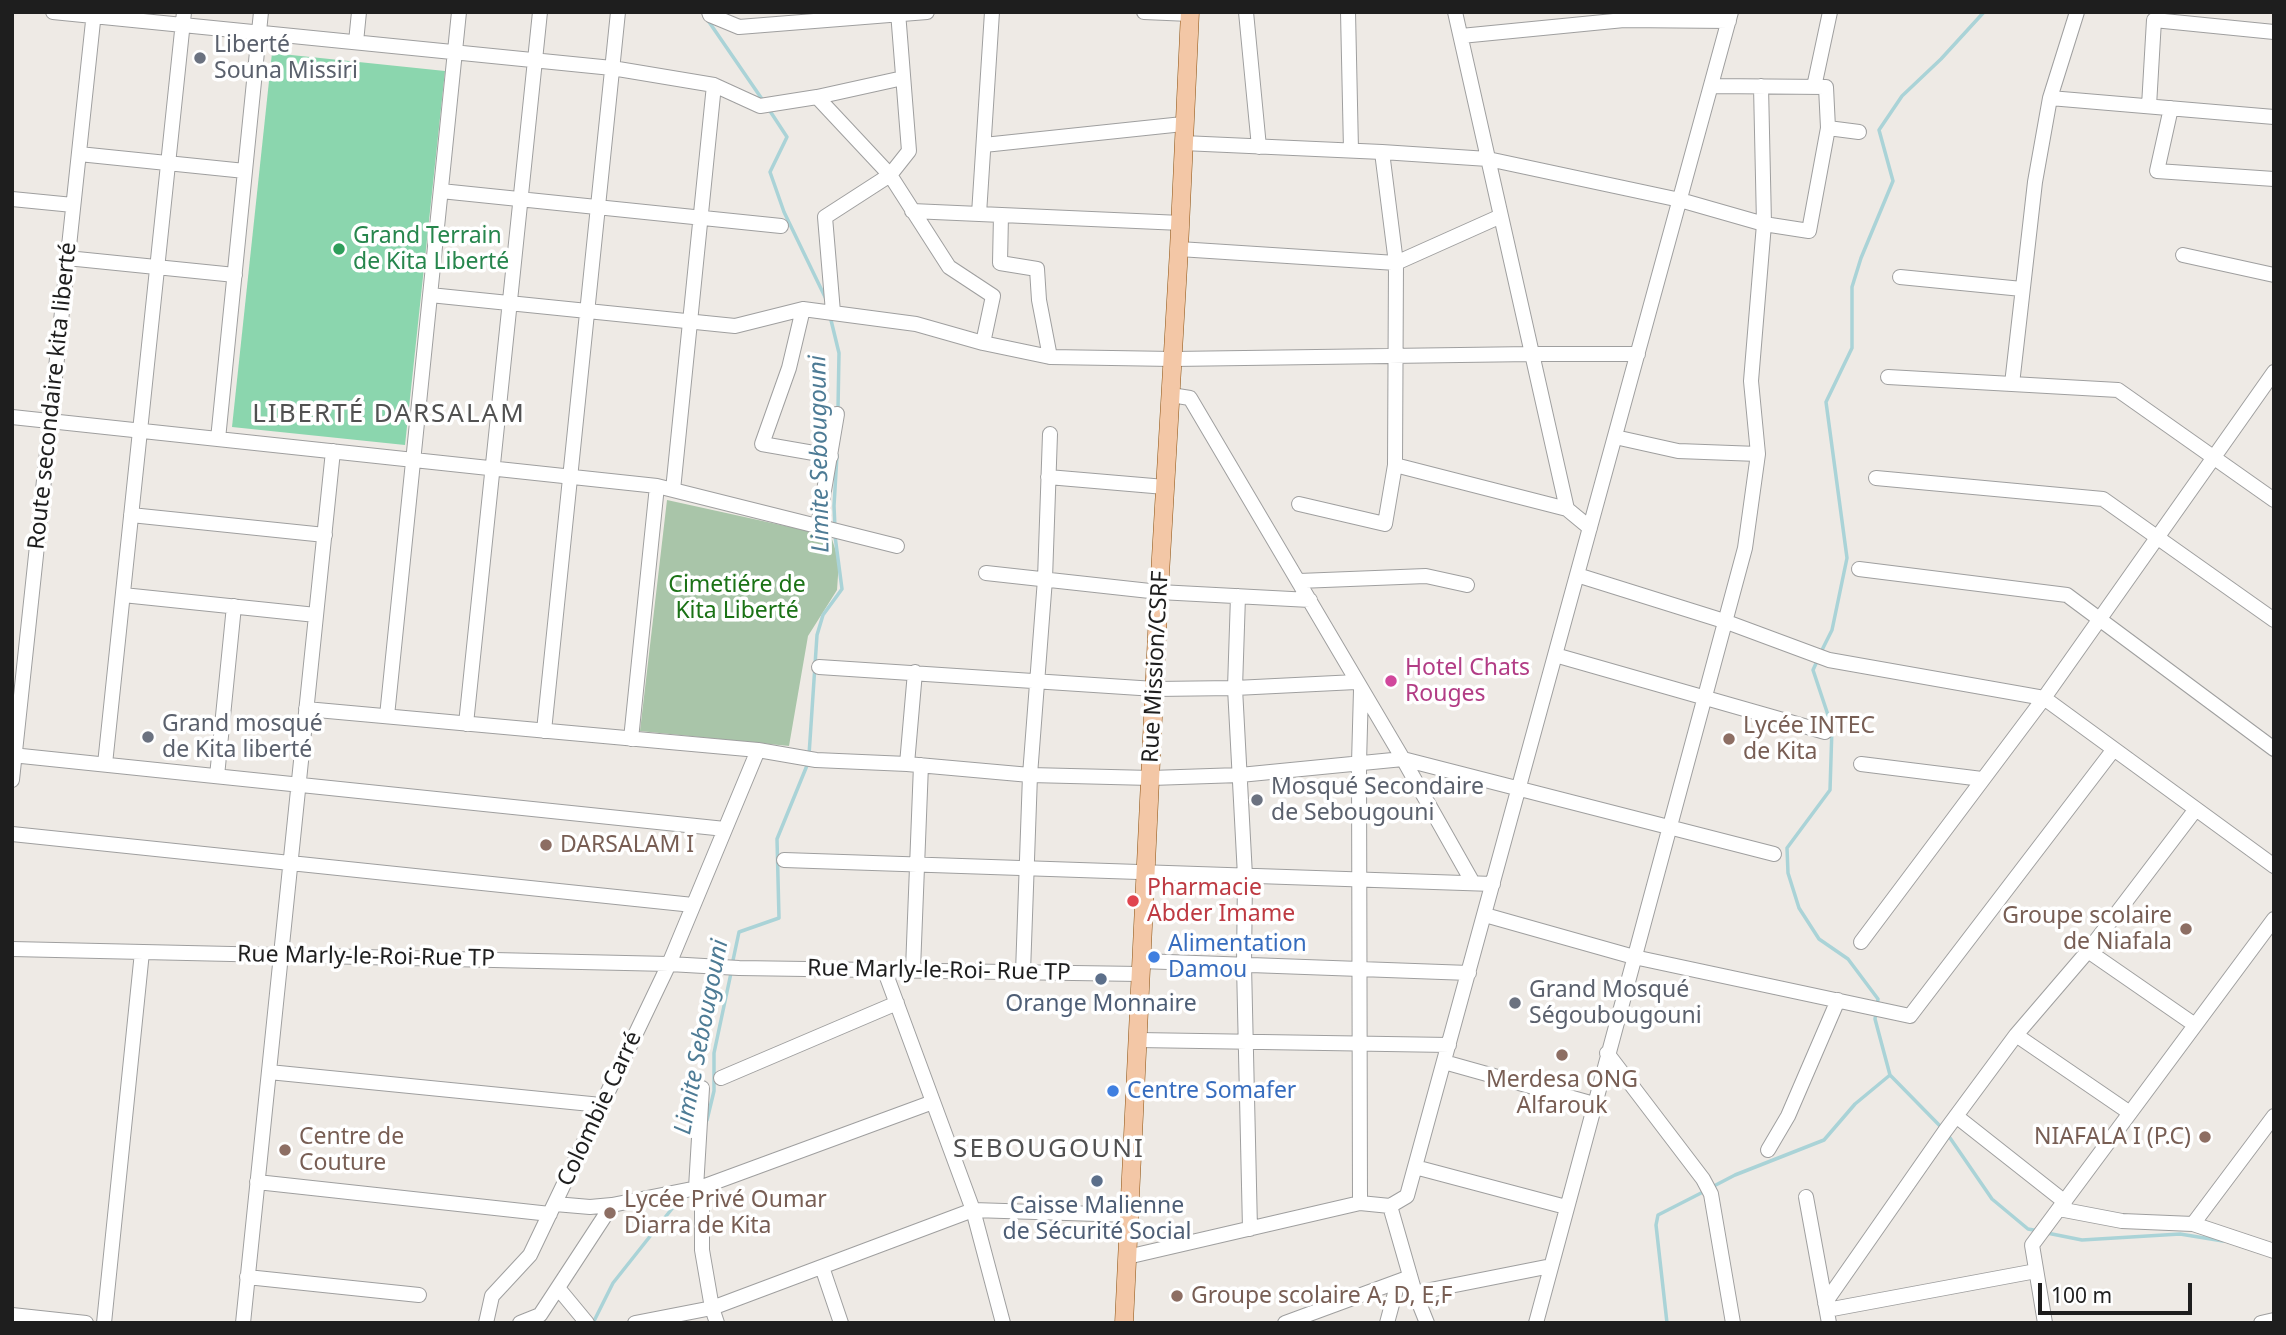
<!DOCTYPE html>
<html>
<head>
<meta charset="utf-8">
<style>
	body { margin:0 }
	#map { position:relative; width:2286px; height:1335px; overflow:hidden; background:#eeeae5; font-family:"Noto Sans",sans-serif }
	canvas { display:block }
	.frame { position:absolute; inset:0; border:14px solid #1e1e1e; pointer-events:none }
	.scale { position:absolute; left:2038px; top:1283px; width:154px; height:32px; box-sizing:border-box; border:4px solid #1e1e1e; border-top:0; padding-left:9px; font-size:21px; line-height:24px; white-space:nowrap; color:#1e1e1e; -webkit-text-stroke:5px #fff; paint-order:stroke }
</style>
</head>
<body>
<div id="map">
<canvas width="2286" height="1335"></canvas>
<div class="frame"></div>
<div class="scale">100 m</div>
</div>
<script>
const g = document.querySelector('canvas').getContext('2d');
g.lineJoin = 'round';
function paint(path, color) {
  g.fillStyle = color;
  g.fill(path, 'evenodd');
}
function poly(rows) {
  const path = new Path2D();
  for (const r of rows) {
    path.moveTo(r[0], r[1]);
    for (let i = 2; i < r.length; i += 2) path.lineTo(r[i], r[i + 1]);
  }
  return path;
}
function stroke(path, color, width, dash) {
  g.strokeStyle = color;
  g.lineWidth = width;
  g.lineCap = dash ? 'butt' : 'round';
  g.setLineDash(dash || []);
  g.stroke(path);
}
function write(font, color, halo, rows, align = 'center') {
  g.font = font + ' "Noto Sans",sans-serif';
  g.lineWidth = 7;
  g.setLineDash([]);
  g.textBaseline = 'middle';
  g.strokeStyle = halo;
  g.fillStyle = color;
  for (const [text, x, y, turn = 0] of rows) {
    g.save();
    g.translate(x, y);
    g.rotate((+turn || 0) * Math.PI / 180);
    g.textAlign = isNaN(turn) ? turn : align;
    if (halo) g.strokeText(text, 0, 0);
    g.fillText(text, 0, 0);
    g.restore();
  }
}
const cemetery = poly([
	[667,500,831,536,839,561,837,590,808,636,789,746,640,731]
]);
const pitch = poly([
	[272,53,445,71,405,445,232,427]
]);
const stream = poly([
	[707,19,764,102],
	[768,108,787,137,770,172,784,212,826,299],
	[830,316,839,353,838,409],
	[835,528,834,506,837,455],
	[1821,652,1832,630,1847,558,1826,402,1852,348,1852,287,1861,258,1893,181,1879,130,1902,96,1941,59,1984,12],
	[1818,659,1813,670,1832,727,1830,790,1787,848,1788,873,1799,908,1819,939,1848,959,1878,999,1877,1006],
	[809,755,817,635,823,615,842,589,835,536],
	[732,965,739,932,779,918,777,839,808,763],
	[1876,1013,1875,1019,1890,1075,1943,1129],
	[707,1120,714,1091,714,1053,731,973],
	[1948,1135,1992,1199,2028,1229,2039,1231],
	[1712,1187,1735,1175,1824,1140,1855,1104,1890,1075],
	[2047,1233,2082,1240,2180,1234,2223,1241],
	[593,1323,613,1283,682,1196],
	[1667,1323,1656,1225,1658,1215,1705,1191]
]);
const minor = poly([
	[53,12,612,68,714,85,760,106,817,97,903,78],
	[709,12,710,15,739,27,927,12],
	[1144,12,1190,14],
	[1246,12,1259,147],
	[1348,12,1351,150],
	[1455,12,1567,509],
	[1461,36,1624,20,1729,21],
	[356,42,359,12],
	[1711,86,1826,87,1828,128],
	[1814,87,1830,12],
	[817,97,890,175,949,267,993,296,983,343],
	[2050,98,2274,117],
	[2149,106,2154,20,2274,32],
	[2171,108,2157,171,2274,179],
	[1183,143,1382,152,1488,159,1680,200,1764,224,1809,231,1828,128,1859,132],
	[984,145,1183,124],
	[79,154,245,171],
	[441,191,781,226],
	[12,199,73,205],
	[912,211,1181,223],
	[979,214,992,12],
	[1001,215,1000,263,1037,269,1039,300,1050,357],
	[1179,249,1396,263,1501,216],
	[2183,255,2274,275],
	[67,258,235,275],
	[1900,277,2022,289],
	[430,295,735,326,803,309,916,324,983,343,1050,357,1173,359,1532,354,1638,354],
	[803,309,789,368,762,444,831,456],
	[833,312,825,217,890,175,909,151,898,12],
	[1888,377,2118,390,2274,500],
	[2012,384,2035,182,2050,98,2077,12],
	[1171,395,1190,398,1403,759,1473,883],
	[12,417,657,486,897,546],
	[1615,437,1678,451,1758,454],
	[218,439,261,12],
	[1395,465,1567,509,1590,528],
	[1048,477,1165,487],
	[1876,478,2103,499,2274,620],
	[673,490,714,85],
	[1299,504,1385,524,1395,465,1396,263,1382,152],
	[131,515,325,535],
	[818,526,837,414],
	[1859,569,2067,595,2274,749],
	[986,573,1159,592,1310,600],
	[1577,575,1724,621,1829,660,2044,698,2274,866],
	[1299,581,1426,576,1467,585],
	[123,595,316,615],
	[1238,596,1235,688,1245,876,1244,965,1250,1229],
	[1555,655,1825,732],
	[819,667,1155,689,1235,688,1356,682],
	[306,709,758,750,816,760,907,764,1030,775,1151,778,1240,775,1403,759,1774,854],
	[387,716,459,12],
	[466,724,540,12],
	[544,731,618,12],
	[631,739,657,486],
	[12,755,725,829],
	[105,764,184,12],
	[907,764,915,672],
	[1861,764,1982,779],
	[217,776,234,606],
	[12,780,94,12],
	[12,834,693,905],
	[784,860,1493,884],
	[1485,915,1634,957,1910,1016,2114,749],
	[1861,942,2044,698,2274,372],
	[12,949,669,964,739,968,1140,974],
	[2088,951,2195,1025],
	[1141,961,1469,973],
	[884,969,973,1210,1003,1323],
	[913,969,921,765],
	[1023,972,1030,775,1045,579,1050,434],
	[2016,1035,2130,1113],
	[1138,1040,1449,1045],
	[1607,1053,1703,1179,1711,1194,1733,1323],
	[1444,1062,1594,1104],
	[269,1072,601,1105],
	[721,1078,897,1003],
	[1956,1116,2065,1202],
	[1768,1150,1788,1116,1838,1000],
	[1415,1167,1566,1207],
	[257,1182,550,1214],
	[702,1187,702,1250,712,1308,717,1323],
	[696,1188,702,1088],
	[1806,1197,1829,1323],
	[1360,1203,1359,763,1361,690],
	[555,1204,590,1207,612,1205,702,1187,933,1102],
	[1390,1206,1415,1293,1427,1323],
	[2059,1209,2122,1221,2193,1224,2274,1251],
	[2193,1224,2274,1116],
	[1127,1257,1360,1203,1390,1206,1407,1196,1731,12],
	[822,1267,841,1323],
	[247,1277,419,1295],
	[558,1288,587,1323],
	[1415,1293,1551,1266],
	[1825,1303,1945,1131,2016,1035,2088,951,2196,809],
	[1827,1310,2036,1271],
	[12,1315,86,1323],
	[104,1323,142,952],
	[243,1323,333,451],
	[486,1323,492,1296,530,1255,669,964,758,750],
	[520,1323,540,1315,612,1205],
	[635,1323,712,1308,973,1210,1129,1215],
	[1285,1323,1410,1277],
	[1387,1323,1398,1282],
	[1536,1323,1745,548,1758,454,1751,381,1764,224,1761,86],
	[2045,1323,2032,1245,2274,919],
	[2261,1323,2274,1320]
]);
const major = poly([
	[1124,1323,1159,592,1179,249,1190,12]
]);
const markers = [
	[200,58,7,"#6b7280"],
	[339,249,7,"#2e9e5b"],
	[1391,681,7,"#d1479c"],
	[148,737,7,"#6b7280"],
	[1729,739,7,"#8d6e63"],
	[1257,800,7,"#6b7280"],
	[546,845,7,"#8d6e63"],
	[1133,901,7,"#e0444e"],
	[2186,929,7,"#8d6e63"],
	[1154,957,7,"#3f7fe0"],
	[1101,979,7,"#5c6f8a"],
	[1515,1003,7,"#6b7280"],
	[1562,1055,7,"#8d6e63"],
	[1113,1091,7,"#3f7fe0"],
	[2205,1137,7,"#8d6e63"],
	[285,1150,7,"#8d6e63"],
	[1097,1181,7,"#5c6f8a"],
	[610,1213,7,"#8d6e63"],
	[1177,1296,7,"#8d6e63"]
];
const worshipNames = [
	["Liberté",214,45],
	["Souna Missiri",214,71],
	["Grand mosqué",162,724],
	["de Kita liberté",162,750],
	["Mosqué Secondaire",1271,787],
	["de Sebougouni",1271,813],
	["Grand Mosqué",1529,990],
	["Ségoubougouni",1529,1016]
];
const leisureNames = [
	["Grand Terrain",353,236],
	["de Kita Liberté",353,262]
];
const streetNames = [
	["Route secondaire kita liberté",53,396,-84],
	["Rue Mission/CSRF",1156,667,-87],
	["Rue Marly-le-Roi-Rue TP",366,957,1],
	["Rue Marly-le-Roi- Rue TP",939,971,1],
	["Colombie Carré",600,1109,-65]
];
const parkNames = [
	["Cimetiére de",737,585],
	["Kita Liberté",737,611]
];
const hotelNames = [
	["Hotel Chats",1405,668],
	["Rouges",1405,694]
];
const educationNames = [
	["Lycée INTEC",1743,726],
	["de Kita",1743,752],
	["DARSALAM I",560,845],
	["Groupe scolaire",2172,916,"right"],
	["de Niafala",2172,942,"right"],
	["Merdesa ONG",1562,1080,"center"],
	["Alfarouk",1562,1106,"center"],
	["Centre de",299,1137],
	["Couture",299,1163],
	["NIAFALA I (P.C)",2191,1137,"right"],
	["Lycée Privé Oumar",624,1200],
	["Diarra de Kita",624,1226],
	["Groupe scolaire A, D, E,F",1191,1296]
];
const healthNames = [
	["Pharmacie",1147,888],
	["Abder Imame",1147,914]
];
const shopNames = [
	["Alimentation",1168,944],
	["Damou",1168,970],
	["Centre Somafer",1127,1091]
];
const serviceNames = [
	["Orange Monnaire",1101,1004],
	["Caisse Malienne",1097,1206],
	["de Sécurité Social",1097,1232]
];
const waterNames = [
	["Limite Sebougouni",820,454,-91],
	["Limite Sebougouni",702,1037,-79]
];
const quarterNames = [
	["LIBERTÉ DARSALAM",389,415],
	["SEBOUGOUNI",1049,1150]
];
paint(cemetery, '#a9c5a9');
paint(pitch, '#8bd6ae');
stroke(stream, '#aad3d7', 3.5);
stroke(minor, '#9f9f9f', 16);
stroke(major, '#8a500f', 19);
stroke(minor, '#fff', 14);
stroke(major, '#f3c7a6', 18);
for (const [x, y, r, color] of markers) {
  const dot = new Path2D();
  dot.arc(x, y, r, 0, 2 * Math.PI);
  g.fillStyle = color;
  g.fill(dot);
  stroke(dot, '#fff', 2.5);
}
write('23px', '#5b616d', '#fff', worshipNames, 'left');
write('23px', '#27864d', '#fff', leisureNames, 'left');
write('23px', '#1e1e1e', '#fff', streetNames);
write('23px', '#1b7216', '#fff', parkNames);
write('23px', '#b23c85', '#fff', hotelNames, 'left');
write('23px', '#785e54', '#fff', educationNames, 'left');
write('23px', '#be3a42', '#fff', healthNames, 'left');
write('23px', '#366cbe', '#fff', shopNames, 'left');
write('23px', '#4e5e75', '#fff', serviceNames);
write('italic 24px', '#4d7b95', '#fff', waterNames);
g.letterSpacing = '2px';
write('26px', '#515151', '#fff', quarterNames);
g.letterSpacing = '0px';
</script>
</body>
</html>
